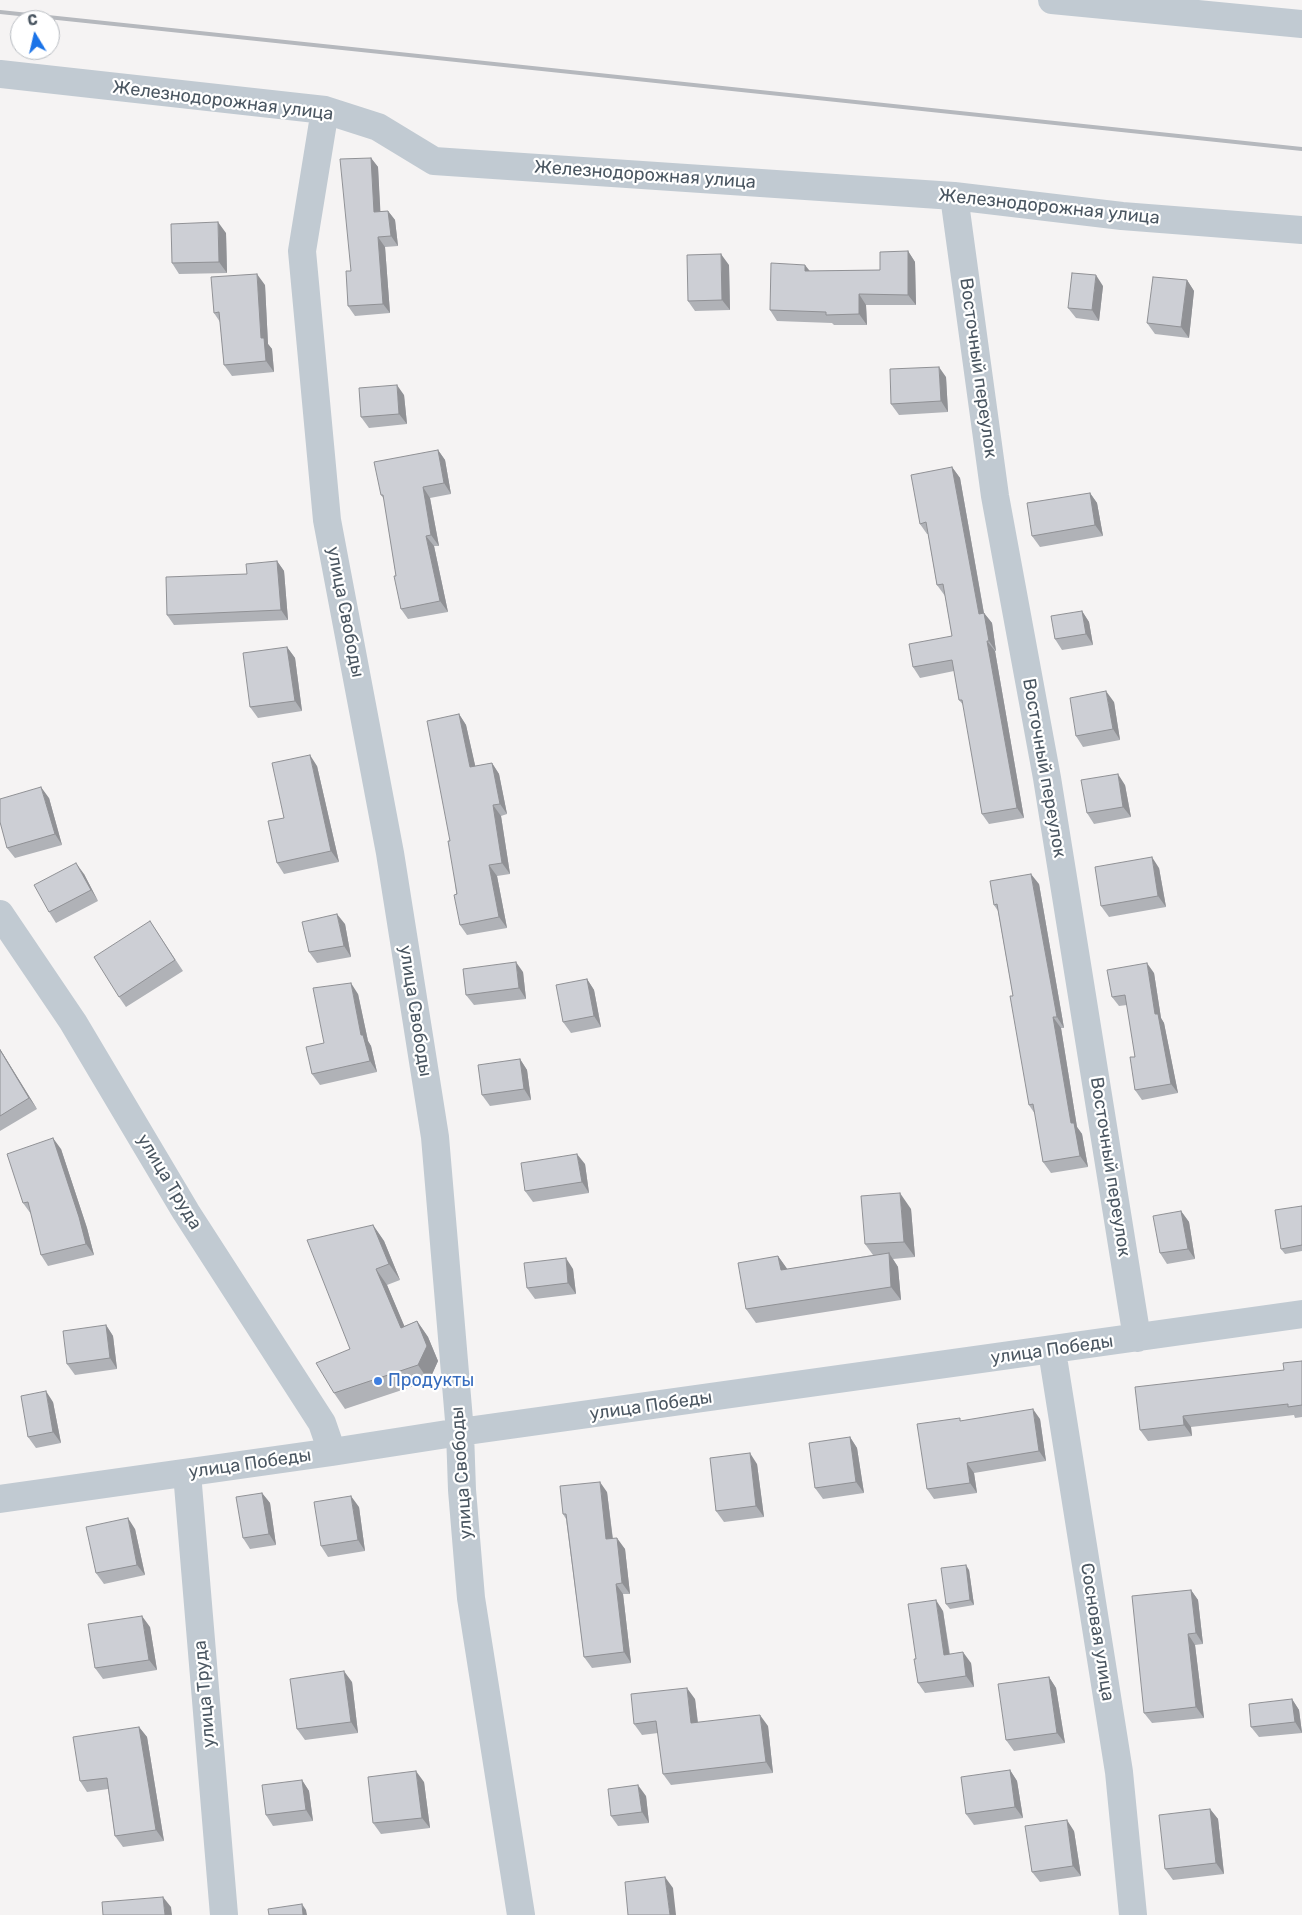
<!DOCTYPE html>
<html>
<head>
<meta charset="utf-8">
<style>
	body { margin:0 }
	#map { position:relative; width:1302px; height:1915px; overflow:hidden; background:#f5f3f3; font-family:Rubik,sans-serif }
	canvas { display:block }
	.north { position:absolute; left:10px; top:10px; width:50px; height:50px; box-sizing:border-box; background:#fff; border:1px solid #b7bbc0; border-radius:50%; rotate:351deg; font-size:14px; font-weight:700; line-height:20px; text-align:center; color:#4a5661 }
	.north::after { content:''; display:block; margin:auto; width:18px; height:22px; background:#1a73e8; clip-path:polygon(50% 0,100% 100%,50% 72%,0 100%) }
</style>
</head>
<body>
<div id="map">
<canvas width="1302" height="1915"></canvas>
<div class="north">С</div>
</div>
<script>
const g = document.querySelector('canvas').getContext('2d');
g.lineJoin = 'round';
function poly(rows) {
  const path = new Path2D();
  for (const r of rows) {
    path.moveTo(r[0], r[1]);
    for (let i = 2; i < r.length; i += 2) path.lineTo(r[i], r[i + 1]);
  }
  return path;
}
function stroke(path, color, width, dash) {
  g.strokeStyle = color;
  g.lineWidth = width;
  g.lineCap = dash ? 'butt' : 'round';
  g.setLineDash(dash || []);
  g.stroke(path);
}
function paint(path, color) {
  g.fillStyle = color;
  g.fill(path, 'evenodd');
}
function write(font, color, halo, rows, align = 'center') {
  g.font = font + ' Rubik,sans-serif';
  g.lineWidth = 4.5;
  g.setLineDash([]);
  g.textBaseline = 'middle';
  g.strokeStyle = halo;
  g.fillStyle = color;
  for (const [text, x, y, turn = 0] of rows) {
    g.save();
    g.translate(x, y);
    g.rotate((+turn || 0) * Math.PI / 180);
    g.textAlign = isNaN(turn) ? turn : align;
    if (halo) g.strokeText(text, 0, 0);
    g.fillText(text, 0, 0);
    g.restore();
  }
}
const minor = poly([
	[1052,0,1302,24],
	[0,74,325,110,378,127,434,161,954,196,1122,216,1302,230],
	[325,110,302,251,327,520,390,853,435,1137,460,1432,462,1490,471,1598,521,1915],
	[954,196,995,496,1047,778,1137,1338],
	[0,914,73,1022,186,1212,322,1423,332,1452],
	[1052,1351,1119,1772,1133,1915],
	[187,1473,224,1915],
	[0,1499,332,1452,460,1432,1302,1314]
]);
const rail = poly([
	[0,12,1302,149]
]);
const wall = poly([
	[371,158,378,167,380,211,388,211,395,220,398,246,385,247,390,313,355,316,348,306,351,271],
	[226,233,227,273,179,274,172,263],
	[908,251,915,262,916,305,866,305,867,325,834,325,832,323,777,321,770,310,809,271,880,270],
	[729,265,730,310,695,311,688,301],
	[1187,280,1194,291,1189,338,1155,334,1147,323],
	[265,285,268,344,272,349,274,372,232,376,224,365,220,322,214,313],
	[1103,286,1099,321,1076,318,1068,308],
	[946,377,948,412,899,415,891,404],
	[404,395,407,424,369,428,361,417],
	[438,450,445,460,451,494,430,498,439,546,434,546,448,612,408,619,401,609,396,576,384,499,381,495],
	[952,467,960,478,984,613,992,623,996,651,995,651,1024,818,989,824,982,814,964,706,959,700,954,671,920,678,913,667,952,636,945,596,937,585,928,534,927,534,920,524],
	[1090,493,1097,503,1103,536,1040,547,1032,536],
	[277,561,284,571,288,620,174,625,167,615,247,574],
	[1082,611,1089,622,1093,645,1062,650,1055,639],
	[287,647,295,658,302,711,258,718,250,707],
	[1114,702,1120,740,1083,747,1076,736],
	[459,714,466,725,475,766,492,763,499,774,507,814,501,816,510,874,497,876,507,928,467,935,460,925,450,841],
	[317,766,339,862,284,874,277,863,284,818],
	[1125,785,1131,817,1094,824,1087,813],
	[49,798,62,845,15,858,7,848],
	[1159,868,1166,907,1109,917,1101,906],
	[84,874,98,901,56,923,49,912],
	[1039,884,1064,1028,1061,1028,1077,1127,1082,1134,1088,1167,1051,1173,1043,1162,1035,1114,1029,1105,1013,996,998,911,994,905],
	[150,921,183,971,126,1007,119,997],
	[345,924,351,957,317,963,309,952],
	[523,972,526,999,474,1005,466,995],
	[1154,973,1161,1018,1164,1023,1178,1093,1142,1100,1135,1090,1135,1057,1127,1005,1119,1006,1112,997],
	[587,979,594,990,601,1027,571,1033,563,1022],
	[358,994,368,1041,371,1046,377,1072,320,1085,312,1074,324,1043],
	[0,1049,37,1109,0,1131],
	[520,1059,527,1070,531,1100,490,1106,482,1095],
	[61,1149,87,1228,94,1255,48,1266,41,1255,31,1214,23,1203],
	[585,1164,589,1193,533,1202,525,1191],
	[1302,1206,1302,1251,1285,1254,1281,1249],
	[911,1209,915,1257,893,1259,898,1267,901,1300,756,1323,746,1309,778,1256,787,1269,873,1255,865,1244],
	[1181,1211,1189,1222,1195,1259,1167,1264,1160,1253],
	[373,1225,384,1241,400,1280,387,1285,404,1326,417,1321,428,1337,438,1361,429,1381,345,1409,334,1393,350,1349],
	[573,1269,576,1294,535,1299,527,1288],
	[106,1325,113,1336,117,1369,75,1375,67,1364],
	[1302,1361,1302,1417,1295,1418,1294,1415,1191,1427,1192,1436,1148,1441,1140,1430,1284,1370],
	[53,1402,61,1443,36,1448,28,1437],
	[1040,1419,1046,1461,974,1473,977,1493,934,1499,927,1489,962,1421],
	[850,1437,857,1448,864,1493,823,1499,815,1488],
	[757,1464,764,1517,724,1522,716,1511],
	[607,1492,613,1539,625,1549,630,1594,623,1594,631,1663,592,1668,584,1657,566,1519,563,1514],
	[262,1493,270,1503,276,1545,250,1549,243,1538],
	[359,1507,365,1551,328,1557,321,1546],
	[135,1529,145,1575,104,1584,96,1573],
	[969,1570,974,1605,950,1609,946,1604],
	[1191,1590,1198,1600,1203,1644,1195,1645,1204,1718,1152,1723,1144,1713],
	[943,1611,950,1654,971,1663,974,1687,925,1693,918,1683,916,1659],
	[150,1627,157,1670,103,1679,95,1668],
	[1049,1677,1056,1688,1065,1743,1014,1751,1006,1740],
	[352,1682,358,1733,305,1740,297,1729],
	[695,1699,698,1722,768,1726,773,1773,671,1785,663,1774,658,1733,642,1735,634,1724],
	[1292,1699,1299,1710,1302,1733,1259,1737,1251,1727],
	[139,1727,147,1737,164,1841,123,1847,115,1836,108,1789,87,1792,80,1781],
	[1010,1770,1017,1781,1023,1818,974,1825,966,1814],
	[302,1780,309,1791,313,1821,273,1826,266,1815],
	[424,1782,430,1828,381,1834,373,1823],
	[646,1796,649,1823,618,1826,611,1816],
	[1210,1809,1218,1819,1224,1874,1173,1880,1165,1869],
	[1074,1831,1081,1876,1040,1882,1032,1872]
]);
const shadedWall = poly([
	[371,158,378,167,381,222,374,212],
	[388,211,395,220,398,246,391,236],
	[218,222,226,233,227,273,219,262],
	[378,237,385,247,390,313,383,304],
	[908,251,915,262,916,305,908,295],
	[721,254,729,265,730,310,722,300],
	[805,265,813,275,805,271],
	[257,274,265,285,268,344,272,349,274,372,266,361,261,338],
	[1096,275,1103,286,1099,321,1092,310],
	[1187,280,1194,291,1189,338,1181,327],
	[859,294,866,305,867,325,859,314],
	[939,367,946,377,948,412,941,401],
	[397,385,404,395,407,424,399,414],
	[438,450,445,460,451,494,444,483],
	[952,467,960,478,984,614,984,613,992,623,996,651,989,641,979,614],
	[423,487,430,498,439,546,431,535],
	[1090,493,1097,503,1103,536,1095,525],
	[426,536,434,546,448,612,440,601],
	[277,561,284,571,288,620,281,610],
	[1082,611,1089,622,1093,645,1086,634],
	[987,641,995,651,1024,818,1017,808],
	[287,647,295,658,302,711,295,701],
	[1106,691,1114,702,1120,740,1113,729],
	[459,714,466,725,478,778,470,767],
	[310,755,317,766,339,862,331,851],
	[492,763,499,774,507,814,500,804],
	[1118,774,1125,785,1131,817,1123,807],
	[41,787,49,798,62,845,55,834],
	[493,805,501,816,510,874,502,863],
	[1152,857,1159,868,1166,907,1158,896],
	[76,863,84,874,98,901,91,890],
	[489,865,497,876,507,928,499,917],
	[1031,874,1039,884,1064,1028,1057,1017],
	[337,914,345,924,351,957,344,946],
	[516,962,523,972,526,999,519,988],
	[1147,963,1154,973,1161,1018,1164,1023,1178,1093,1171,1084,1155,1014],
	[587,979,594,990,601,1027,594,1016],
	[351,983,358,994,368,1041,371,1046,377,1072,370,1061,361,1035],
	[1053,1017,1061,1028,1077,1127,1082,1134,1088,1167,1080,1156,1071,1123],
	[0,1049,37,1109,29,1098,0,1050],
	[520,1059,527,1070,531,1100,524,1089],
	[53,1138,61,1149,87,1228,94,1255,86,1244],
	[577,1154,585,1164,589,1193,582,1182],
	[900,1193,911,1209,915,1257,904,1242],
	[1181,1211,1189,1222,1195,1259,1188,1249],
	[373,1225,384,1241,400,1280,389,1264],
	[889,1253,898,1267,901,1300,891,1287],
	[778,1256,788,1270,781,1270],
	[566,1258,573,1269,576,1294,568,1283],
	[376,1269,387,1285,412,1344,401,1328],
	[417,1321,428,1337,438,1361,429,1381,418,1365],
	[106,1325,113,1336,117,1369,110,1358],
	[46,1391,53,1402,61,1443,53,1432],
	[1033,1409,1040,1419,1046,1461,1039,1451],
	[1183,1416,1191,1427,1192,1436,1184,1425],
	[850,1437,857,1448,864,1493,856,1482],
	[750,1453,757,1464,764,1517,756,1506],
	[967,1463,974,1473,977,1493,970,1483],
	[600,1482,607,1492,614,1550,606,1539],
	[262,1493,270,1503,276,1545,269,1534],
	[351,1496,359,1507,365,1551,358,1540],
	[128,1518,135,1529,145,1575,137,1565],
	[617,1538,625,1549,630,1594,622,1583],
	[966,1565,969,1570,974,1605,970,1600],
	[616,1584,623,1594,631,1663,624,1652],
	[1191,1590,1198,1600,1203,1644,1196,1633],
	[936,1600,943,1611,951,1666,944,1655],
	[142,1616,150,1627,157,1670,149,1660],
	[1188,1634,1195,1645,1204,1718,1196,1707],
	[963,1652,971,1663,974,1687,966,1676],
	[344,1671,352,1682,358,1733,351,1722],
	[1049,1677,1056,1688,1065,1743,1057,1733],
	[687,1688,695,1699,699,1734,691,1723],
	[1292,1699,1299,1710,1302,1733,1295,1722],
	[760,1715,768,1726,773,1773,766,1762],
	[139,1727,147,1737,164,1841,156,1830],
	[1010,1770,1017,1781,1023,1818,1015,1807],
	[416,1771,424,1782,430,1828,422,1818],
	[302,1780,309,1791,313,1821,306,1810],
	[638,1785,646,1796,649,1823,642,1812],
	[1210,1809,1218,1819,1224,1874,1216,1863],
	[1067,1820,1074,1831,1081,1876,1073,1866],
	[665,1877,673,1888,676,1915,670,1915],
	[163,1897,171,1907,172,1915,165,1915],
	[302,1904,306,1910,307,1915,303,1915]
]);
const building = poly([
	[371,158,374,212,388,211,391,236,378,237,383,304,348,306,346,271,351,271,340,159,371,158],
	[218,222,219,262,172,263,171,224,218,222],
	[908,251,908,295,859,294,859,314,826,315,826,312,770,310,771,263,805,265,805,271,880,270,880,252,908,251],
	[721,254,722,300,688,301,687,255,721,254],
	[1072,273,1096,275,1092,310,1068,308,1072,273],
	[257,274,261,338,264,338,266,361,224,365,219,312,214,313,211,277,257,274],
	[1153,277,1187,280,1181,327,1147,323,1153,277],
	[939,367,941,401,891,404,890,369,939,367],
	[397,385,399,414,361,417,359,388,397,385],
	[438,450,444,483,423,487,431,535,426,536,440,601,401,609,394,576,396,576,383,495,381,495,374,462,438,450],
	[952,467,979,614,984,613,989,641,987,641,1017,808,982,814,962,700,959,700,952,660,913,667,909,644,952,636,943,584,937,585,926,522,920,524,911,475,952,467],
	[1090,493,1095,525,1032,536,1027,503,1090,493],
	[277,561,281,610,167,615,166,577,247,574,246,564,277,561],
	[1082,611,1086,634,1055,639,1051,616,1082,611],
	[287,647,295,701,250,707,243,653,287,647],
	[1106,691,1113,729,1076,736,1070,698,1106,691],
	[459,714,470,767,492,763,500,804,493,805,502,863,489,865,499,917,460,925,454,895,457,894,448,841,450,841,427,721,459,714],
	[310,755,331,851,277,863,268,821,284,818,272,763,310,755],
	[1118,774,1123,807,1087,813,1081,780,1118,774],
	[41,787,55,834,7,848,0,822,0,799,41,787],
	[1152,857,1158,896,1101,906,1095,867,1152,857],
	[76,863,91,890,49,912,34,885,76,863],
	[1031,874,1057,1017,1053,1017,1071,1123,1074,1123,1080,1156,1043,1162,1033,1104,1029,1105,1010,996,1013,996,997,904,994,905,990,881,1031,874],
	[337,914,344,946,309,952,302,922,337,914],
	[150,921,175,960,119,997,94,957,150,921],
	[516,962,519,988,466,995,463,969,516,962],
	[1147,963,1155,1014,1158,1014,1171,1084,1135,1090,1130,1057,1135,1057,1125,995,1112,997,1107,970,1147,963],
	[587,979,594,1016,563,1022,556,985,587,979],
	[351,983,361,1035,363,1035,370,1061,312,1074,306,1047,324,1043,313,988,351,983],
	[0,1050,29,1098,0,1116,0,1050],
	[520,1059,524,1089,482,1095,478,1065,520,1059],
	[53,1138,79,1217,86,1244,41,1255,28,1202,23,1203,7,1154,53,1138],
	[577,1154,582,1182,525,1191,521,1163,577,1154],
	[900,1193,904,1242,865,1244,861,1196,900,1193],
	[1302,1206,1302,1245,1281,1249,1275,1210,1302,1206],
	[1181,1211,1188,1249,1160,1253,1153,1216,1181,1211],
	[373,1225,389,1264,376,1269,401,1328,417,1321,427,1346,418,1365,334,1393,316,1363,350,1349,307,1240,373,1225],
	[889,1253,891,1287,746,1309,738,1263,778,1256,781,1270,889,1253],
	[566,1258,568,1283,527,1288,524,1263,566,1258],
	[106,1325,110,1358,67,1364,63,1331,106,1325],
	[1302,1361,1302,1405,1288,1407,1288,1404,1183,1416,1184,1425,1140,1430,1135,1387,1284,1370,1283,1363,1302,1361],
	[46,1391,53,1432,28,1437,21,1396,46,1391],
	[1033,1409,1039,1451,967,1463,970,1483,927,1489,917,1424,960,1418,960,1421,1033,1409],
	[850,1437,856,1482,815,1488,809,1443,850,1437],
	[750,1453,756,1506,716,1511,710,1458,750,1453],
	[600,1482,606,1539,617,1538,622,1583,616,1584,624,1652,584,1657,566,1514,563,1514,560,1486,600,1482],
	[262,1493,269,1534,243,1538,236,1497,262,1493],
	[351,1496,358,1540,321,1546,314,1502,351,1496],
	[128,1518,137,1565,96,1573,86,1527,128,1518],
	[966,1565,970,1600,946,1604,941,1568,966,1565],
	[1191,1590,1196,1633,1188,1634,1196,1707,1144,1713,1132,1596,1191,1590],
	[936,1600,944,1655,963,1652,966,1676,918,1683,914,1659,916,1659,908,1604,936,1600],
	[142,1616,149,1660,95,1668,88,1624,142,1616],
	[344,1671,351,1722,297,1729,290,1679,344,1671],
	[1049,1677,1057,1733,1006,1740,998,1684,1049,1677],
	[687,1688,691,1723,760,1715,766,1762,663,1774,656,1721,634,1724,631,1694,687,1688],
	[1292,1699,1295,1722,1251,1727,1249,1704,1292,1699],
	[139,1727,156,1830,115,1836,107,1778,80,1781,73,1737,139,1727],
	[1010,1770,1015,1807,966,1814,961,1777,1010,1770],
	[416,1771,422,1818,373,1823,368,1777,416,1771],
	[302,1780,306,1810,266,1815,262,1785,302,1780],
	[638,1785,642,1812,611,1816,608,1789,638,1785],
	[1210,1809,1216,1863,1165,1869,1159,1815,1210,1809],
	[1067,1820,1073,1866,1032,1872,1025,1826,1067,1820],
	[665,1877,670,1915,628,1915,625,1882,665,1877],
	[163,1897,165,1915,103,1915,102,1902,163,1897],
	[302,1904,303,1915,269,1915,268,1909,302,1904]
]);
const markers = [
	[378,1381,5,"#3f7fe0"]
];
const streetNames = [
	["Железнодорожная улица",223,101,7],
	["Железнодорожная улица",645,175,4],
	["Железнодорожная улица",1049,207,6],
	["Восточный переулок",978,368,82],
	["улица Свободы",345,612,79],
	["Восточный переулок",1044,768,80],
	["улица Свободы",415,1011,81],
	["Восточный переулок",1110,1167,81],
	["улица Труда",169,1182,59],
	["улица Победы",1052,1350,-8],
	["улица Победы",651,1406,-8],
	["улица Победы",250,1464,-8],
	["улица Свободы",462,1473,-94],
	["Сосновая улица",1097,1632,81],
	["улица Труда",205,1694,-95]
];
const shopNames = [
	["Продукты",388,1381]
];
stroke(minor, '#c1cad2', 28);
stroke(rail, '#b5b8bd', 4);
paint(wall, '#b0b2b7');
paint(shadedWall, '#909195');
paint(building, '#cdcfd5');
stroke(building, '#909195', 1);
for (const [x, y, r, color] of markers) {
  const dot = new Path2D();
  dot.arc(x, y, r, 0, 2 * Math.PI);
  g.fillStyle = color;
  g.fill(dot);
  stroke(dot, '#fff', 2);
}
write('18px', '#4a5661', '#fff', streetNames);
write('18px', '#366cbe', '#fff', shopNames, 'left');
</script>
</body>
</html>
